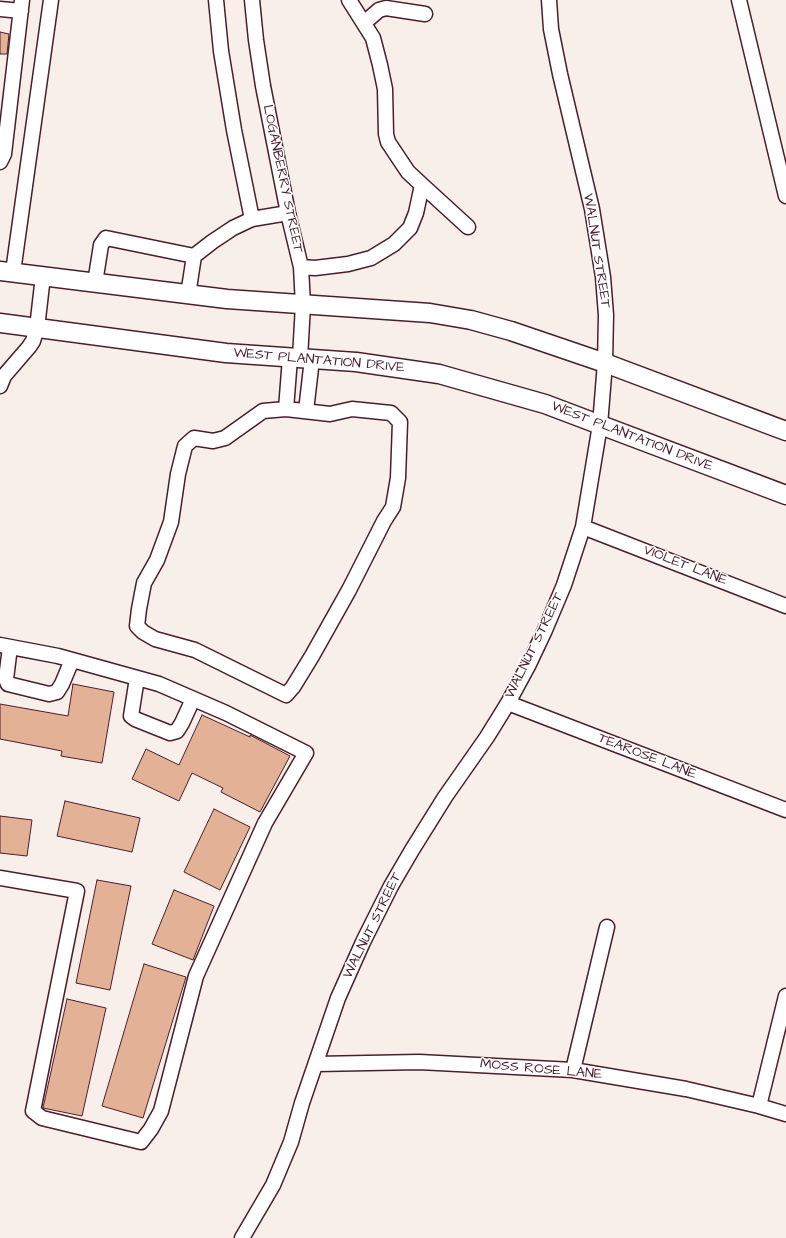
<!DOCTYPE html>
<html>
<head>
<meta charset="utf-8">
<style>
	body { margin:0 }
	canvas { display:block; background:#f9efea }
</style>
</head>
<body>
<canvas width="786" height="1238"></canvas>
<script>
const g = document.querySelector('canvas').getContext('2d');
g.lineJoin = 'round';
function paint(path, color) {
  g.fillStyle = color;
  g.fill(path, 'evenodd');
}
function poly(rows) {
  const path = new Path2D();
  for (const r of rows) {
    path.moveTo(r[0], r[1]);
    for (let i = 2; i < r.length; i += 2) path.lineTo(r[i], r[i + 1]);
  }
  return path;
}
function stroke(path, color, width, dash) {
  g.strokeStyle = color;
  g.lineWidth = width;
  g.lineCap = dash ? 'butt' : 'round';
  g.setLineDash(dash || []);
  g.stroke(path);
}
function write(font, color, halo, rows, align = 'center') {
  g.font = font + ' "Architects Daughter",sans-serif';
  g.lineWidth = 3;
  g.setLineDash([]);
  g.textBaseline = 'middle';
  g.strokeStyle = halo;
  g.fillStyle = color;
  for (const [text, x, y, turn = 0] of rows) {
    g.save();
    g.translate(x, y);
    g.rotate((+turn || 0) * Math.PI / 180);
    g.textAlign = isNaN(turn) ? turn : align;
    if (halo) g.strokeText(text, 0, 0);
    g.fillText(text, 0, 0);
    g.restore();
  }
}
const building = poly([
	[0,32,9,34,7,54,0,54,0,32],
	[73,684,114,692,102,763,61,756,62,751,0,739,0,704,68,716,73,684],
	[202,715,250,737,250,735,290,756,260,812,221,792,223,788,192,773,179,801,132,779,146,749,179,765,202,715],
	[65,801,140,818,132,852,57,836,65,801],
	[214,809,250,827,220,890,184,872,214,809],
	[0,816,32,820,27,856,0,853,0,816],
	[97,880,131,886,110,990,76,983,97,880],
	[174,890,214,906,193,960,152,944,174,890],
	[144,964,186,977,143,1118,102,1106,144,964],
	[67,999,106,1008,82,1116,43,1108,67,999]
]);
const minor = poly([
	[216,0,221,51,234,130,252,219,288,213],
	[252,0,256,40,263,86,288,213,301,267,303,305,300,358],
	[349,0,373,38,380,65,385,89,386,134,388,142,408,172,422,185,468,227],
	[739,0,786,196],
	[0,9,21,11],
	[364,23,379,10,386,8,425,14],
	[0,162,4,154,22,0],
	[194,256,212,242,233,228,252,219],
	[301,267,315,268,348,264,371,258,394,244,410,228,416,213,422,185],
	[13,272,51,0],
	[95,283,101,245,106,238,194,256,188,295],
	[0,386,4,376,29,347,33,341,37,328,43,276],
	[286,409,330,414,352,409,391,413,400,422,398,478,393,507,384,521,349,590,312,656,293,687,286,695,195,650,155,639,143,632,137,626,139,609,144,583,157,560,171,522,178,474,185,446,194,438,213,441,225,438,263,411,286,409,290,358],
	[306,411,312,359],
	[583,527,786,606],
	[0,645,58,656,159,684,226,713,306,753,265,823,196,976,161,1111,151,1129,141,1142,42,1118,33,1111,77,891,0,878],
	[10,647,6,679,8,684,49,694,57,692,62,684,72,660],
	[137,678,131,716,135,719,170,733,177,731,182,723,193,699],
	[508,703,786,810],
	[316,1064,419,1062,573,1070,686,1089,759,1106,786,1114],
	[573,1070,607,927],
	[759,1106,786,996],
	[242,1238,273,1185,291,1142,302,1103,338,998,363,942,391,886,412,850,445,797,487,737,508,703,528,666,545,630,564,585,583,527,600,425,605,363,606,315,603,277,592,209,560,74,551,29,549,0]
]);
const major = poly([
	[0,271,227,299,430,313,471,320,511,331,605,363,786,431],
	[0,323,226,353,356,362,439,374,545,404,786,495]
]);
const streetNames = [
	["LOGANBERRY STREET",282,179,78],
	["WALNUT STREET",596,251,81],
	["WEST PLANTATION DRIVE",319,361,5],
	["WEST PLANTATION DRIVE",632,437,21],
	["VIOLET LANE",685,566,21],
	["WALNUT STREET",535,646,-64],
	["TEAROSE LANE",647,757,21],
	["WALNUT STREET",373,926,-64],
	["MOSS ROSE LANE",541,1070,5]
];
paint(building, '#e3b196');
stroke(building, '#4a1f2b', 1);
stroke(minor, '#4a1f2b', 17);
stroke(major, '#4a1f2b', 21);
stroke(minor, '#fff', 14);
stroke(major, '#fff', 18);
write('14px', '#4a1f2b', '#fff', streetNames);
</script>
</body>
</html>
